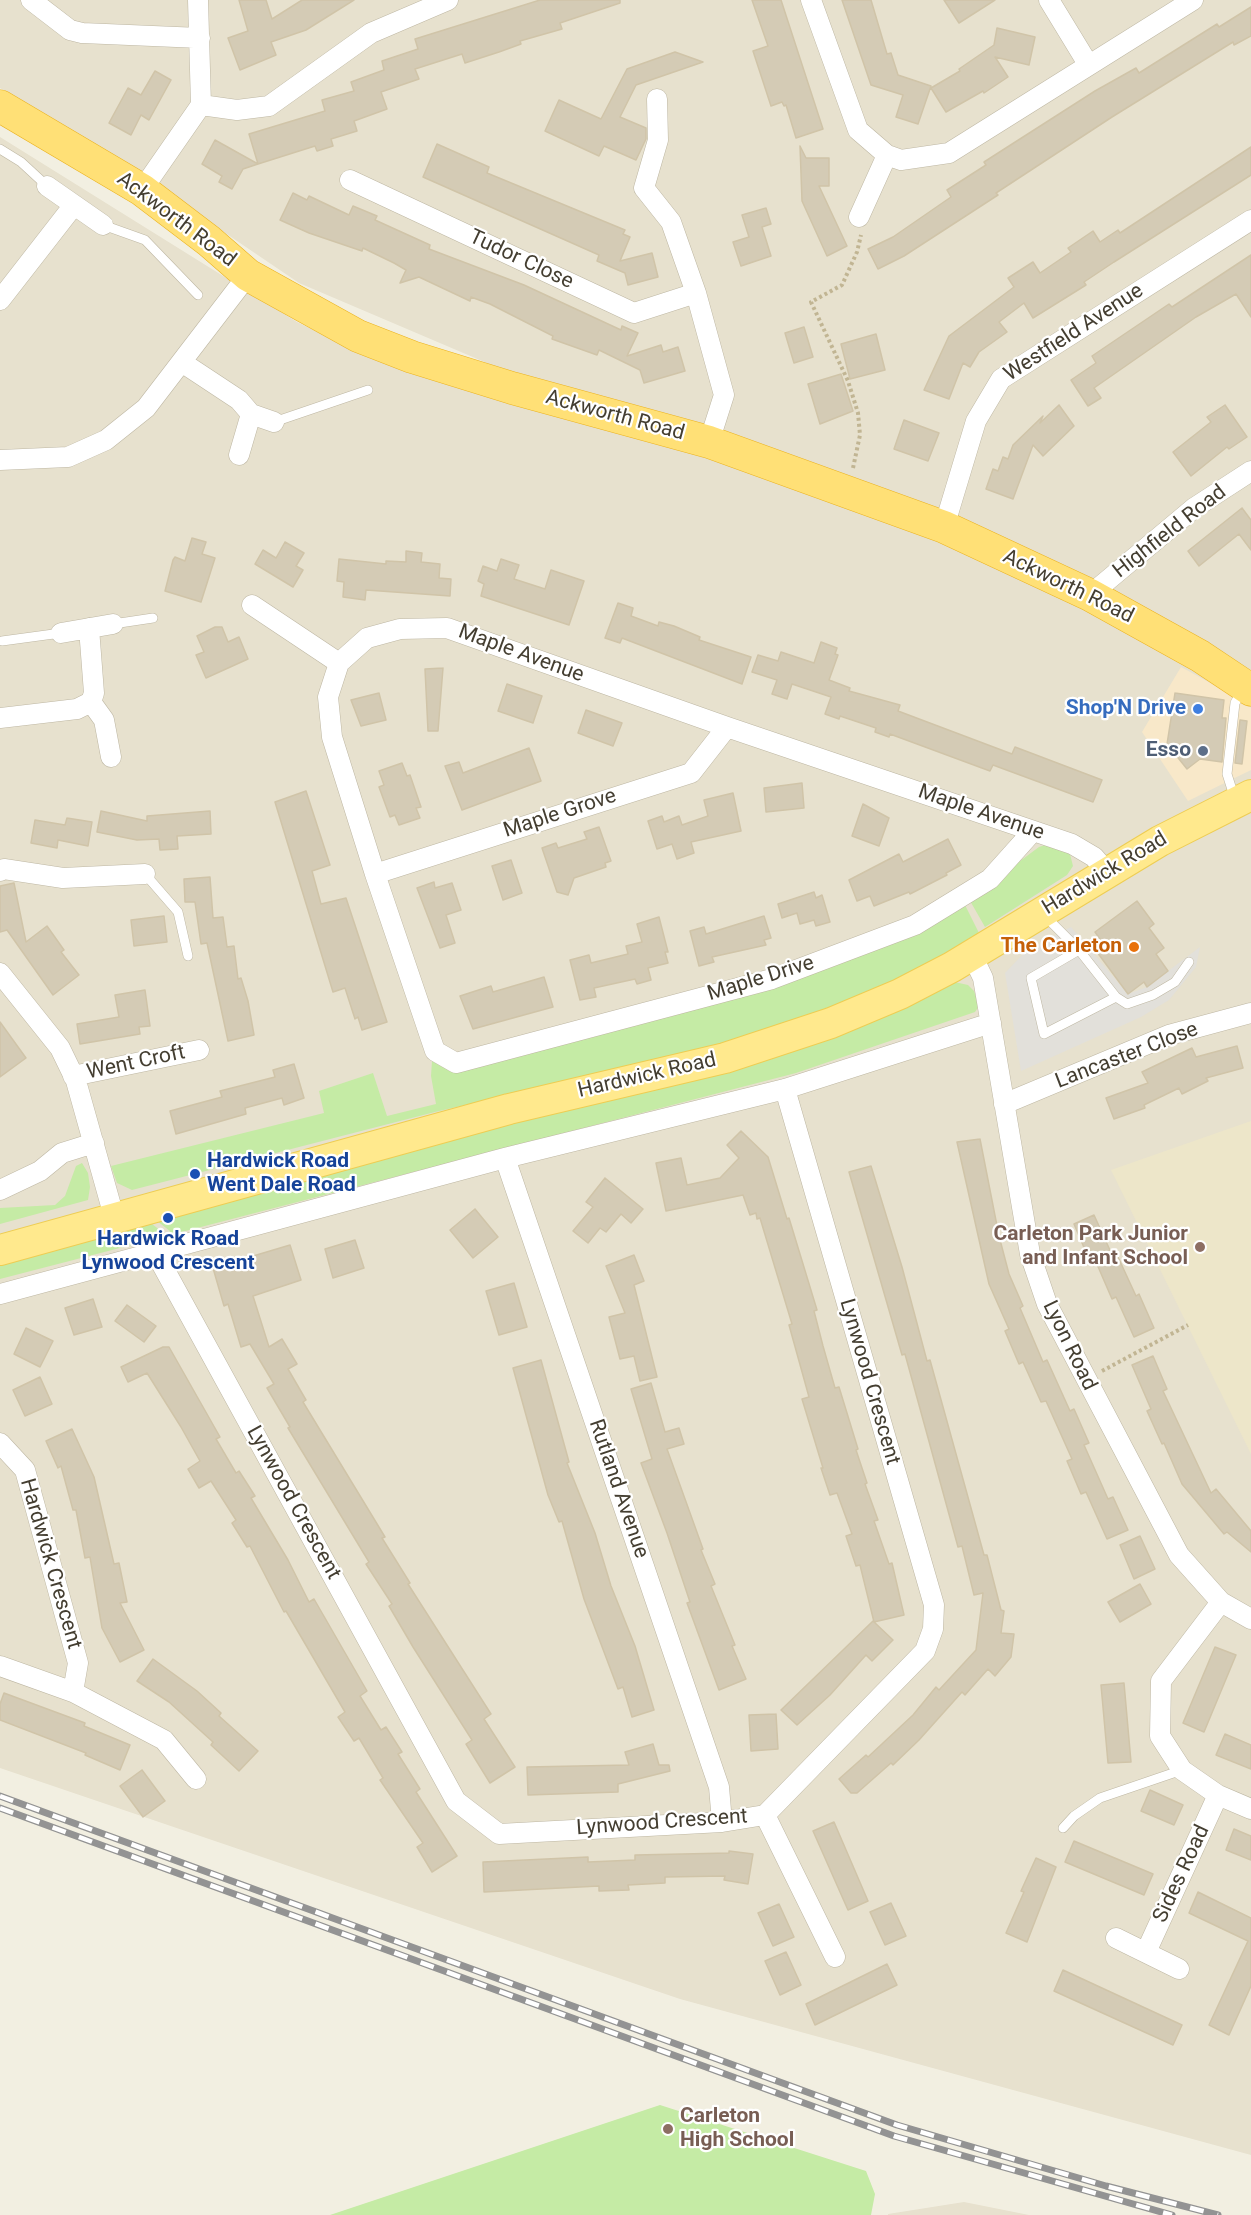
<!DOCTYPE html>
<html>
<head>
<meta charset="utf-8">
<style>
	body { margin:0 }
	canvas { display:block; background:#f2efe1 }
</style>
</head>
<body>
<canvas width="1251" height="2215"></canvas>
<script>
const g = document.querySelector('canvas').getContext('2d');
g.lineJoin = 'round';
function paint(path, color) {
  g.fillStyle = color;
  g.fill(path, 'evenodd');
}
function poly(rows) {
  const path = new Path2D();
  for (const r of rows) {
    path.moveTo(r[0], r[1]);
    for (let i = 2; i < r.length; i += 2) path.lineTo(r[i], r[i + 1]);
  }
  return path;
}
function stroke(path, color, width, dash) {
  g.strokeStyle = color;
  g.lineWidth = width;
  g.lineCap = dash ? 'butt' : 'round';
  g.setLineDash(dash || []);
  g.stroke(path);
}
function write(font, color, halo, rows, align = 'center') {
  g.font = font + ' Roboto,sans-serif';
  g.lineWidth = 4.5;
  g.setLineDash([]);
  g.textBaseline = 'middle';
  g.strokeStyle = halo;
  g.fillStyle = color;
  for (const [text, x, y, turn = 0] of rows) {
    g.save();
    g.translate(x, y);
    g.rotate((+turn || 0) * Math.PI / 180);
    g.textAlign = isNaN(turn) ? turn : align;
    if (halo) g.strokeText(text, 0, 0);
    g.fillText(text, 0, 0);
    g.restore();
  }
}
const residential = poly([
	[0,0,1251,0,1251,2155,680,1999,0,1768,0,137,297,322,336,341,515,375,299,283,91,142,0,88],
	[964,2202,1029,2215,888,2215,888,2214]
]);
const commercial = poly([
	[1181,667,1247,703,1251,708,1251,770,1188,801,1142,732]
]);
const education = poly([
	[1251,1121,1251,1454,1111,1170]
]);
const green = poly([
	[1051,843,1070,854,1073,866,1067,875,985,927,969,899,1039,847],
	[965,905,979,933,906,976,804,1020,687,1053,435,1112,132,1190,117,1183,111,1166,324,1113,319,1091,373,1073,387,1116,436,1104,431,1076,432,1061,441,1066,715,1001],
	[950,981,968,985,974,991,979,1006,975,1012,796,1073,0,1279,0,1258,140,1221,141,1227,152,1224,165,1234,170,1231,157,1221],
	[82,1163,88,1173,90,1187,88,1200,0,1224,0,1208,55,1205,65,1196,76,1166],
	[660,2105,866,2171,875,2194,871,2215,330,2215]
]);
const parking = poly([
	[1071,927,1128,994,1147,987,1200,947,1196,967,1169,1000,1141,1017,1021,1071,1005,973,1026,951]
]);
const building = poly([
	[239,0,266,0,272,19,302,0,354,0,306,30,271,42,276,55,240,70,228,38,248,31,239,0],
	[540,0,620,0,620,3,560,23,562,29,520,41,521,44,499,52,465,63,462,54,415,69,419,79,381,92,387,109,354,121,357,131,331,139,333,146,317,151,315,146,258,164,249,134,325,111,322,100,354,91,351,82,384,70,382,61,418,49,415,39,540,0],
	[752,0,781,0,823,129,796,138,786,105,784,106,782,102,771,106,753,51,768,46,752,0],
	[842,0,871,0,887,54,891,53,898,75,931,86,918,124,896,117,903,95,871,85,842,0],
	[944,0,995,0,959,23,944,0],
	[1251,7,1251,36,1234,45,1233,42,1112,117,996,193,998,195,904,256,878,269,868,249,893,237,951,197,947,190,986,165,984,162,1095,91,1136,68,1139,73,1217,24,1219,27,1251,7],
	[997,28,1035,37,1029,65,995,57,1008,77,984,93,983,91,946,112,931,88,960,71,959,69,994,45,997,28],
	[675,52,703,62,636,85,620,117,646,128,646,139,636,160,604,146,599,156,545,131,559,100,601,119,627,69,675,52],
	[155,71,171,80,149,120,141,115,131,135,109,123,128,88,141,95,155,71],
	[215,140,258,164,243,169,232,189,219,182,222,176,202,164,215,140],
	[437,144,489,167,487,173,625,230,623,234,630,237,620,261,652,253,658,277,628,285,625,273,597,261,599,255,423,177,437,144],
	[800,146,806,158,829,158,829,186,819,186,847,246,827,256,802,201,800,146],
	[1251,147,1251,175,1114,262,1084,282,1086,285,1033,318,1024,303,999,322,1007,332,979,352,970,367,963,363,949,399,924,390,949,336,1014,287,1008,278,1033,262,1040,273,1071,252,1068,248,1093,231,1100,242,1118,230,1120,233,1251,147],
	[293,193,307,200,309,196,349,215,353,206,377,216,375,220,430,245,429,249,524,285,621,330,622,326,638,333,627,356,661,345,663,352,678,347,685,371,644,383,640,370,599,350,597,355,552,339,553,336,490,304,471,297,470,301,419,277,400,283,406,270,394,263,363,248,362,251,309,233,280,220,293,193],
	[766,208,771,224,762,227,771,256,741,266,733,242,749,237,742,215,766,208],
	[1251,255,1251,317,1236,294,1196,317,1094,388,1101,398,1088,406,1071,380,1096,363,1092,356,1169,304,1172,307,1251,255],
	[804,327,813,357,794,363,785,333,804,327],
	[876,334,885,370,850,379,841,344,876,334],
	[841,374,853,411,820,424,808,384,841,374],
	[1059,405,1074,426,1043,456,1033,445,1013,499,986,489,993,469,998,471,1003,457,1008,459,1013,445,1043,416,1040,423,1059,405],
	[1225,405,1247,437,1229,449,1227,447,1191,476,1173,452,1211,422,1207,417,1225,405],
	[904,420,939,433,928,461,894,449,904,420],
	[1242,508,1251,520,1251,550,1239,534,1199,566,1188,551,1242,508],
	[192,538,206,542,202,554,215,558,201,602,165,591,173,560,175,557,185,561,192,538],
	[285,542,304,553,296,566,303,570,293,587,255,564,263,550,276,558,285,542],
	[406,551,422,553,421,562,440,564,439,578,451,579,450,596,366,590,365,600,343,597,344,582,337,581,339,559,386,564,386,561,406,562,406,551],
	[501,559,519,565,514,579,545,589,551,570,584,581,569,625,481,596,484,584,478,581,483,566,497,571,501,559],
	[618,603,633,608,631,616,658,626,659,622,674,626,700,637,699,640,751,657,742,684,622,638,620,643,605,638,618,603],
	[215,627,222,627,228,642,239,637,248,659,206,678,196,655,204,652,197,636,215,627],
	[821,642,837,648,835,654,838,655,829,680,850,688,849,691,900,705,898,711,1012,754,1015,747,1102,780,1093,802,993,765,990,771,890,734,889,737,875,732,876,728,840,716,839,719,825,714,831,697,792,684,787,699,772,694,777,680,752,672,758,655,778,661,781,652,814,663,821,642],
	[443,668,438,731,428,731,425,669,443,668],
	[507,684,542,696,533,723,498,711,507,684],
	[379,693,386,720,361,726,351,700,379,693],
	[1175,693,1224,700,1222,718,1226,718,1222,762,1200,759,1187,769,1167,744,1175,693],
	[586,710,622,723,613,746,578,733,586,710],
	[1240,720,1247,721,1242,764,1235,763,1240,720],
	[529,748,541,781,462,810,445,766,459,762,463,773,529,748],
	[402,763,407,776,410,775,421,807,416,808,420,818,399,825,395,815,390,817,379,787,384,785,379,771,402,763],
	[802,783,804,808,766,812,764,788,802,783],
	[306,791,330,865,312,871,321,904,346,898,387,1022,362,1030,358,1017,355,1019,345,988,333,992,275,802,306,791],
	[733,793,741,831,691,842,694,853,677,859,672,844,657,849,648,821,662,816,664,822,679,816,682,825,708,816,704,800,733,793],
	[863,804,889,818,879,846,852,836,863,804],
	[101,811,147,821,147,816,210,811,211,834,177,836,178,849,160,850,159,839,137,840,97,832,101,811],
	[67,818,92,822,88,846,58,840,57,848,31,843,35,820,65,825,67,818],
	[599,827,611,861,605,863,606,867,574,878,568,895,557,892,542,848,556,843,558,848,587,839,584,832,599,827],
	[948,839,961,865,946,873,947,875,910,894,909,892,874,906,870,896,857,901,849,880,899,854,903,862,948,839],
	[511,860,522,893,503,900,492,866,511,860],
	[210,877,213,918,223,917,227,947,234,946,238,979,241,978,248,1001,254,1035,228,1041,207,943,201,944,195,902,185,902,184,879,210,877],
	[434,882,435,888,452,883,461,910,446,915,455,943,440,948,417,888,434,882],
	[14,883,26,942,47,926,64,950,61,952,79,975,53,995,7,930,0,932,0,886,14,883],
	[814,892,816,898,822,895,830,922,816,926,814,920,800,924,797,913,782,918,778,904,814,892],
	[1137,901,1154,924,1149,928,1164,948,1156,954,1168,971,1147,987,1144,982,1128,994,1097,952,1105,946,1095,932,1137,901],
	[164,916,167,942,134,946,131,920,164,916],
	[764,916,771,938,764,940,766,945,712,957,714,962,699,966,690,931,704,927,706,934,764,916],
	[659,917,668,952,665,952,668,963,648,968,651,980,637,984,635,979,594,988,596,997,580,1000,570,960,589,955,591,963,628,954,626,946,642,942,637,924,659,917],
	[544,977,553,1007,473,1029,460,996,491,986,493,992,544,977],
	[145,990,150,1026,139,1027,140,1034,80,1044,77,1024,119,1017,115,995,145,990],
	[0,1022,26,1058,0,1077,0,1022],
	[1237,1046,1243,1068,1206,1078,1208,1081,1182,1094,1179,1088,1144,1105,1145,1108,1114,1119,1106,1098,1148,1083,1142,1072,1192,1048,1196,1057,1237,1046],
	[294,1064,304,1098,284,1105,282,1098,245,1108,246,1114,176,1134,170,1111,222,1097,220,1091,275,1077,273,1070,294,1064],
	[741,1131,768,1157,787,1219,789,1218,817,1310,814,1311,823,1346,835,1388,839,1387,858,1449,856,1450,867,1483,865,1484,878,1520,874,1521,889,1564,892,1563,904,1615,874,1622,860,1565,856,1566,846,1536,852,1534,837,1493,830,1495,821,1468,823,1468,802,1399,809,1397,789,1325,792,1324,760,1218,757,1219,756,1213,750,1215,743,1195,666,1211,656,1163,681,1158,687,1185,720,1178,739,1158,727,1145,741,1131],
	[980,1139,999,1236,1009,1274,1023,1306,1020,1308,1043,1362,1047,1360,1070,1411,1074,1409,1089,1443,1084,1445,1108,1499,1113,1497,1128,1530,1107,1539,1086,1492,1081,1494,1067,1461,1072,1459,1046,1401,1041,1402,1023,1362,1019,1364,1005,1331,1009,1329,989,1284,957,1142,980,1139],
	[871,1166,902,1267,927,1361,930,1360,984,1555,987,1555,1001,1610,1004,1611,1001,1633,1014,1634,1011,1657,995,1676,988,1669,965,1695,962,1692,919,1740,893,1765,891,1763,857,1793,851,1793,839,1779,866,1755,868,1757,913,1715,936,1687,939,1690,976,1650,983,1593,974,1595,962,1546,958,1547,905,1354,902,1355,849,1172,871,1166],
	[605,1178,643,1209,631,1223,621,1214,606,1232,600,1228,588,1243,573,1231,593,1207,586,1202,605,1178],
	[475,1209,498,1237,473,1258,450,1230,475,1209],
	[1094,1215,1114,1259,1118,1257,1136,1296,1139,1294,1154,1328,1134,1337,1116,1297,1112,1299,1093,1255,1088,1257,1074,1224,1094,1215],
	[355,1240,364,1268,333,1278,325,1249,355,1240],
	[290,1245,301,1280,253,1296,269,1347,282,1339,297,1364,288,1369,306,1400,303,1402,385,1537,382,1538,410,1583,408,1584,491,1714,484,1719,515,1767,490,1783,466,1744,472,1740,413,1647,389,1606,392,1604,366,1564,369,1562,288,1428,290,1427,267,1388,274,1384,250,1344,241,1347,228,1304,224,1306,213,1268,290,1245],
	[634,1255,644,1281,634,1285,657,1377,640,1381,634,1356,620,1359,609,1317,625,1313,606,1266,634,1255],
	[514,1283,527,1327,499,1335,486,1291,514,1283],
	[93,1299,102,1327,74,1335,65,1308,93,1299],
	[127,1305,156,1326,144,1342,115,1321,127,1305],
	[26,1328,53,1341,40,1367,14,1354,26,1328],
	[163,1347,169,1347,220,1437,216,1439,236,1473,239,1471,255,1496,251,1498,288,1560,309,1602,314,1599,367,1691,360,1696,381,1730,386,1727,402,1752,398,1754,420,1789,416,1792,457,1856,432,1872,417,1847,423,1843,380,1780,383,1778,359,1738,354,1741,338,1717,345,1712,286,1611,284,1612,250,1546,247,1547,232,1523,236,1520,211,1481,199,1488,188,1469,200,1461,181,1427,147,1373,128,1382,121,1367,163,1347],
	[1153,1356,1167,1389,1163,1391,1211,1493,1216,1489,1251,1531,1251,1552,1227,1532,1224,1534,1182,1484,1164,1443,1162,1444,1147,1411,1151,1409,1132,1365,1153,1356],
	[541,1360,569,1462,567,1463,595,1533,611,1586,635,1646,654,1710,632,1717,623,1687,618,1689,584,1599,562,1521,559,1522,548,1495,513,1368,541,1360],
	[40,1377,52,1404,25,1416,13,1390,40,1377],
	[651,1383,665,1432,679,1428,684,1444,667,1449,703,1549,701,1550,715,1584,711,1586,735,1645,732,1646,746,1679,719,1690,687,1603,690,1602,667,1533,641,1463,652,1459,631,1389,651,1383],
	[72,1429,94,1477,114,1564,119,1563,127,1602,120,1603,144,1650,120,1662,102,1628,90,1557,85,1558,76,1510,73,1510,61,1466,58,1468,46,1441,72,1429],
	[1140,1536,1155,1569,1134,1579,1120,1545,1140,1536],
	[1140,1584,1151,1604,1120,1622,1108,1602,1140,1584],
	[873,1621,893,1640,872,1661,866,1655,830,1695,797,1725,781,1710,873,1621],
	[1215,1647,1236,1655,1204,1732,1183,1723,1215,1647],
	[153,1659,197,1691,221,1713,219,1716,258,1751,239,1771,211,1745,213,1742,169,1702,137,1681,153,1659],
	[1124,1683,1131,1762,1108,1763,1101,1685,1124,1683],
	[4,1693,85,1723,84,1726,130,1745,120,1770,85,1755,86,1753,0,1720,0,1704,4,1693],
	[776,1714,778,1749,751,1751,749,1715,776,1714],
	[1225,1734,1251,1745,1251,1769,1216,1755,1225,1734],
	[653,1744,659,1765,669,1765,670,1771,618,1784,618,1792,528,1795,527,1767,629,1765,625,1752,653,1744],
	[142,1770,165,1801,143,1817,120,1786,142,1770],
	[1150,1790,1183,1805,1174,1825,1141,1811,1150,1790],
	[834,1822,868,1901,848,1910,813,1831,834,1822],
	[1234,1829,1251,1836,1251,1860,1226,1850,1234,1829],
	[1074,1841,1153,1874,1144,1895,1065,1862,1074,1841],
	[729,1851,753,1854,748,1884,724,1880,725,1876,665,1877,665,1883,628,1885,629,1890,599,1891,599,1886,484,1892,483,1862,588,1857,588,1862,635,1860,635,1855,729,1853,729,1851],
	[1036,1858,1056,1867,1027,1942,1006,1933,1024,1892,1021,1891,1036,1858],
	[1198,1892,1251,1918,1251,1986,1229,2035,1209,2025,1248,1941,1189,1913,1198,1892],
	[891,1903,906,1936,885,1945,870,1912,891,1903],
	[779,1904,794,1937,773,1946,758,1913,779,1904],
	[786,1952,801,1985,780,1995,765,1961,786,1952],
	[887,1964,897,1985,815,2025,806,2004,887,1964],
	[1063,1970,1182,2025,1173,2045,1054,1991,1063,1970]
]);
const path = poly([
	[853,468,860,435,858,413,848,381,811,302,842,285,857,252,861,235],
	[1102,1371,1188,1325]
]);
const service = poly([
	[0,149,21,162,47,186],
	[103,225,145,240,198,295],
	[274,422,368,390],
	[113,624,153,618],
	[2,641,61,633],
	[1235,799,1227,774,1235,703,1242,690],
	[145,874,178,912,188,956],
	[1044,915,1079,950,1116,997,1044,1034,1031,978,1079,950],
	[1116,997,1127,1004,1153,995,1175,982,1189,962],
	[1063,1828,1074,1816,1100,1798,1182,1770]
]);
const minor = poly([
	[31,0,70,30,82,33,200,38],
	[811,0,858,130,887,155,901,160,949,153,1193,0],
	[1049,0,1088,64],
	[657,99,658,140,644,188,671,222,696,293,724,395,709,442],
	[201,105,237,110,269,106,371,33,448,0],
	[350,180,634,313,696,293],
	[47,186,103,225],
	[142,190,201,105,198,0],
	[859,217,887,155],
	[0,300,74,205],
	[183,363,239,400,251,414,239,455],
	[251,414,274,422],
	[0,460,68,457,106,440,146,408,248,275],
	[944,527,976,421,1001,379,1251,220],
	[1090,595,1194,508,1251,471],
	[252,605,339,663],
	[61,633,113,624],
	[91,702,104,720,111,757],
	[0,718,77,709,91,702,94,693,89,628],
	[1033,831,990,879,915,925,772,979,456,1063,435,1051,375,874,332,737,328,697,339,663,367,638,400,629,447,628,727,727,1072,844,1094,857,1107,872],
	[0,871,4,869,63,878,145,874],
	[375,874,691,773,727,727],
	[972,955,983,978,1030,1254,1047,1304,1179,1555,1221,1602,1251,1619],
	[0,973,60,1048,76,1081,115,1220],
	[73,1076,199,1050],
	[1004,1104,1169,1035,1251,1013],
	[505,1158,719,1787,722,1822],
	[0,1190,40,1171,62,1153,94,1143],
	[155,1252,456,1801,499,1834,722,1822,765,1815,925,1651,933,1629,934,1605,785,1089],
	[0,1294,505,1158,785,1089,991,1023],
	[0,1443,25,1470,78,1663,73,1692],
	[1221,1602,1161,1681,1160,1736,1182,1770,1218,1795,1251,1809],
	[0,1666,73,1692,164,1740,196,1779],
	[765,1815,835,1957],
	[1116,1938,1179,1969],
	[1146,1952,1218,1795]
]);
const primary = poly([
	[0,1250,509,1109,725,1058,831,1023,900,994,952,967,1160,841,1251,795]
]);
const trunk = poly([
	[0,106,142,190,209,241,248,275,358,336,412,357,512,388,709,442,944,527,1090,595,1200,656,1251,690]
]);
const rail = poly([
	[0,1796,897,2125,1106,2186,1218,2215],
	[0,1808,894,2136,1172,2215]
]);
const markers = [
	[1198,709,6,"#3f7fe0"],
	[1203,751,6,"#5c6f8a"],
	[1134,947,6,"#e8710a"],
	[195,1174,6,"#1a4fb4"],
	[168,1218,6,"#1a4fb4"],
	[1200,1247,6,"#8d6e63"],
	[668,2129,6,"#8d6e63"]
];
const streetNames = [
	["Ackworth Road",176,220,37],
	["Tudor Close",521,260,25],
	["Westfield Avenue",1074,333,-33],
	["Ackworth Road",615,416,15],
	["Highfield Road",1170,532,-38],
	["Ackworth Road",1068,587,26],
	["Maple Avenue",521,654,20],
	["Maple Avenue",981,813,19],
	["Maple Grove",560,814,-18],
	["Hardwick Road",1105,874,-31],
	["Maple Drive",761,979,-17],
	["Lancaster Close",1127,1056,-21],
	["Went Croft",136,1063,-12],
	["Hardwick Road",647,1076,-13],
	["Lyon Road",1069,1346,64],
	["Lynwood Crescent",869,1382,74],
	["Rutland Avenue",618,1489,71],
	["Lynwood Crescent",293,1503,61],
	["Hardwick Crescent",50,1564,74],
	["Lynwood Crescent",662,1823,-4],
	["Sides Road",1182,1874,-65]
];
const shopNames = [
	["Shop'N Drive",1186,709]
];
const serviceNames = [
	["Esso",1191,751]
];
const foodNames = [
	["The Carleton",1122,947]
];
const transitNames = [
	["Hardwick Road",207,1162],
	["Went Dale Road",207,1186],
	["Hardwick Road",168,1240,"center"],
	["Lynwood Crescent",168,1264,"center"]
];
const educationNames = [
	["Carleton Park Junior",1188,1235],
	["and Infant School",1188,1259],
	["Carleton",680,2117,"left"],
	["High School",680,2141,"left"]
];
paint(residential, '#e7e1ce');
paint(commercial, '#f8e8c9');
paint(education, '#ede6c9');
paint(green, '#c5eba5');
paint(parking, '#e2e0da');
paint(building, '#d4cbb5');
stroke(building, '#d0c4a8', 1.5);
stroke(service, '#beb7a3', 10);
stroke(minor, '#beb7a3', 21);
stroke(primary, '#eecd53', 32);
stroke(trunk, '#ebb322', 33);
stroke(path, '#c1b593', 4, [3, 3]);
stroke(service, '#fff', 9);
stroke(minor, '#fff', 20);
stroke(primary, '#ffe98d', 30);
stroke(trunk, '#ffe076', 32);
stroke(rail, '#939393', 7);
stroke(rail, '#fff', 4.5, [14]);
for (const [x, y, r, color] of markers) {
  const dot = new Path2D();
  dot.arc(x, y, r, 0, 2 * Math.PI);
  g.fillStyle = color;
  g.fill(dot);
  stroke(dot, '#fff', 2);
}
write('21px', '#443e31', '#fff', streetNames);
write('bold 21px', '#366cbe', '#fff', shopNames, 'right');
write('bold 21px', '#4e5e75', '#fff', serviceNames, 'right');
write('bold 21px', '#c56008', '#fff', foodNames, 'right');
write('bold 21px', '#164399', '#fff', transitNames, 'left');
write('bold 21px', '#785e54', '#fff', educationNames, 'right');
</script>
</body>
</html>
